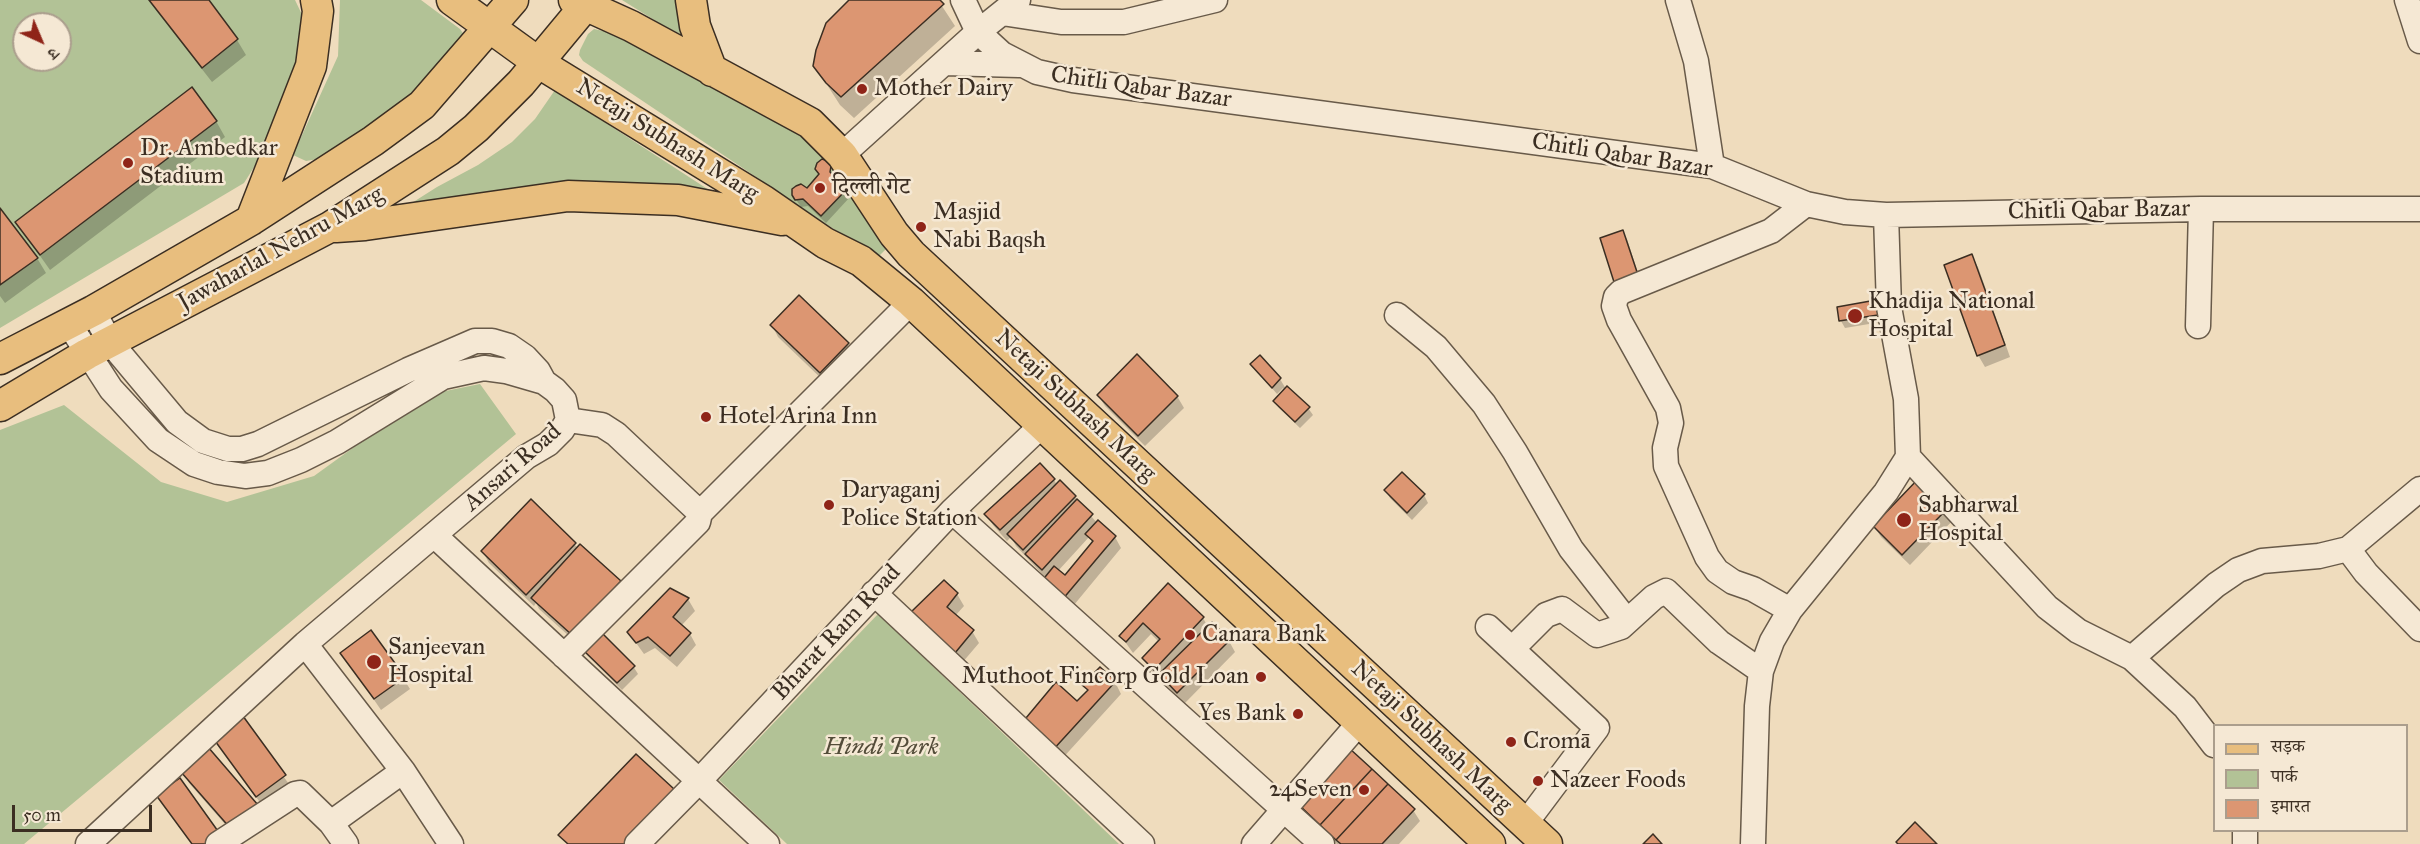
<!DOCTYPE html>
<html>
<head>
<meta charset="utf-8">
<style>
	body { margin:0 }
	#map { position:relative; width:2420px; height:844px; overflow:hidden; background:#efdcbd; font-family:"IM FELL Great Primer","Noto Serif Devanagari",serif }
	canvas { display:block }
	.legend { position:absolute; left:2213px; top:724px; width:195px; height:108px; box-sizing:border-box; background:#f5e8d4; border:2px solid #ab9e8d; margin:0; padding:8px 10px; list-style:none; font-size:18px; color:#3b2e22 }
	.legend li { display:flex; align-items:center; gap:12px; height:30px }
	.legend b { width:30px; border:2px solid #ab9e8d }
	.north { position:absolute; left:12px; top:12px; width:60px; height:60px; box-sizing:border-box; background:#f5e8d4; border:2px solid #ab9e8d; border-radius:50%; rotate:136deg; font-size:16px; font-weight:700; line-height:24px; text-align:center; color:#3b2e22 }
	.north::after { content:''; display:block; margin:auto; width:21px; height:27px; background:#8f2418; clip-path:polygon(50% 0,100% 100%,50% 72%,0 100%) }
	.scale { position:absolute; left:12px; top:805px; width:140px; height:27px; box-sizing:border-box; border:3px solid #3b2e22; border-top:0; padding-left:8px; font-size:18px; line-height:21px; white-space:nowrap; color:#3b2e22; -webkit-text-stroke:4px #f5e8d4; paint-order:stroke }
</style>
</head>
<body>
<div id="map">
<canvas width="2420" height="844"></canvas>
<ul class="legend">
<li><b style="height:8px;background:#e8be7e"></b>सड़क</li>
<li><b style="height:16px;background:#b2c296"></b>पार्क</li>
<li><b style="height:16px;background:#dc9672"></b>इमारत</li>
</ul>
<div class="north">उ</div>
<div class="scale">50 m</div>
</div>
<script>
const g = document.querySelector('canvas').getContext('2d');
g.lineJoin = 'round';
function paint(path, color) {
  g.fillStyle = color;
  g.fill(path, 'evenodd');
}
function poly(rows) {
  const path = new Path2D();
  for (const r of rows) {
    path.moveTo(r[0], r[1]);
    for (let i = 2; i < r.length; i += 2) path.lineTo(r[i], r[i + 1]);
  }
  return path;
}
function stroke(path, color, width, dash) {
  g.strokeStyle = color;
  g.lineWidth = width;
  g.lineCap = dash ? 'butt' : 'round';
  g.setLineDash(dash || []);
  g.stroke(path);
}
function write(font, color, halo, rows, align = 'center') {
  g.font = font + ' "IM FELL Great Primer","Noto Serif Devanagari",serif';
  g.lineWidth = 5;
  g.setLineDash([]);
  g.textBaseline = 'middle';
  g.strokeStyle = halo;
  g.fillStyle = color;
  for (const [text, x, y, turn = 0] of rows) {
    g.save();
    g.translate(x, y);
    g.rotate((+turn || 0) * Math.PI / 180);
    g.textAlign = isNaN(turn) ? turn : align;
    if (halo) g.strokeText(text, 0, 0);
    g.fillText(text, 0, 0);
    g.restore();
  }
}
const green = poly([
	[0,0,295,0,307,25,270,142,244,183,0,328],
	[24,24,60,24,60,60,24,60],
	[340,0,421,0,460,29,467,39,467,52,331,157,306,161,293,155,338,56],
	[622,0,678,0,688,38,659,23],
	[594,29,612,33,734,87,818,138,887,248,877,258,583,61,579,55,580,50,588,34],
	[555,90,709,190,396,213,437,187,478,165,512,142,535,119],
	[480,384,516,434,24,844,0,844,0,430,64,405,161,482,227,502,314,476,426,395],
	[878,614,1119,844,787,844,719,780]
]);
const shadow = poly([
	[148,0,207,0,237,40,246,55,212,82],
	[851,0,938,0,955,26,854,118,840,105,815,66],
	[216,121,225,137,50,270,17,223],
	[827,162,834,178,850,197,826,223,808,206,801,207,793,195,807,190,820,175],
	[0,211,37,258,46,273,5,303,0,296],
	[1623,232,1627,239,1641,282,1615,282,1602,239],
	[1972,256,1978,267,2010,357,1985,367,1978,355],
	[1875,302,1879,309,1881,322,1845,328,1841,321],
	[772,325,847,344,854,356,827,384,778,337],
	[1260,357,1280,379,1286,389,1308,408,1313,415,1300,428,1279,408,1274,401,1285,390,1283,388,1277,394,1252,365],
	[1098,395,1177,396,1184,408,1145,446,1105,406],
	[1402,474,1424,495,1428,503,1412,520,1390,498,1386,491],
	[1920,479,1955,518,1910,565,1881,537,1874,526],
	[1054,480,1057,485,1075,497,1097,523,1115,537,1121,548,1069,611,1046,578,1016,546,1011,537,1007,541,993,525,986,514],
	[1089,537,1093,544,1065,577,1058,571],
	[531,502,578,548,620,582,626,593,579,645,539,609,536,603,534,606,489,563,483,552],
	[944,582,957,594,964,606,955,616,972,631,979,643,962,663,919,624],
	[1168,585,1203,618,1208,627,1229,641,1235,652,1185,703,1167,686,1163,678,1161,680,1150,670,1144,658,1159,642,1151,634,1133,653,1121,636],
	[670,590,688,599,695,611,681,626,690,634,696,645,677,667,655,648,644,654,629,633],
	[582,647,633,666,638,674,622,690,586,654],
	[342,653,403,678,410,689,381,710],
	[1100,670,1115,682,1121,694,1060,761,1030,735,1077,703,1088,692,1084,685],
	[239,714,291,787,264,808,212,735],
	[208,749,238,839,189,783,183,772],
	[1299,804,1413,810,1420,821,1399,844,1337,844,1306,816]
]);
const building = poly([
	[149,0,209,0,238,39,202,68,149,0],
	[849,0,940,0,944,4,841,97,826,83,813,66,816,50,826,23,849,0],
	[192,87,217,121,40,255,15,222,192,87],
	[822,159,828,161,831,166,830,172,847,189,821,216,803,199,795,200,792,195,792,189,796,186,801,184,807,188,819,174,815,169,817,163,822,159],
	[0,208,38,258,0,285,0,208],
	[1623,230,1638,275,1614,282,1600,238,1623,230],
	[1972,254,2005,345,1977,356,1944,265,1972,254],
	[799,295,849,343,820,373,770,325,799,295],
	[1876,300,1878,315,1839,321,1837,307,1876,300],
	[1137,354,1178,396,1138,436,1097,395,1137,354],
	[1260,355,1281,378,1272,388,1250,364,1260,355],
	[1287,386,1310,407,1295,422,1273,401,1287,386],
	[1040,463,1055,479,1000,530,984,514,1040,463],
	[1402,472,1425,494,1407,513,1384,490,1402,472],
	[1920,477,1950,506,1902,555,1873,526,1920,477],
	[1060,480,1076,496,1023,550,1007,534,1060,480],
	[531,499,576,543,526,595,481,551,531,499],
	[1077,499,1093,514,1042,570,1025,554,1077,499],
	[1098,520,1116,536,1062,600,1041,582,1054,566,1065,575,1093,541,1085,534,1098,520],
	[580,544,621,581,572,635,531,598,580,544],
	[944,580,958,593,947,607,974,630,955,653,911,612,944,580],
	[1168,583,1204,617,1154,670,1142,658,1160,639,1143,623,1126,642,1119,636,1168,583],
	[670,588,689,598,673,617,691,633,670,656,648,637,636,643,627,632,670,588],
	[1212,622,1230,640,1177,693,1159,674,1212,622],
	[598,629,635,666,617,683,580,647,598,629],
	[371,630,405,677,374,699,340,653,371,630],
	[1100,667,1116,681,1052,751,1021,724,1056,682,1077,701,1088,690,1082,685,1100,667],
	[240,712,286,775,256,797,210,734,240,712],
	[208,747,258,805,231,829,181,772,208,747],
	[1349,748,1372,769,1320,825,1298,804,1349,748],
	[636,754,674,789,625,844,568,844,558,835,636,754],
	[1372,769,1388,784,1336,840,1320,825,1372,769],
	[180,778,220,834,206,844,192,844,156,795,180,778],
	[1388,784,1415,809,1382,844,1341,844,1336,840,1388,784],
	[1915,822,1937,844,1898,844,1896,842,1915,822],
	[1653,834,1662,844,1643,844,1653,834]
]);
const minor = poly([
	[963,0,978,32,1002,54,1037,72,1073,80,1712,166,1806,204,1845,212,1886,215,2201,209,2420,209],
	[1678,0,1696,61,1712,166],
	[2407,0,2420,41],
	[1002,13,1061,22,1124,22,1215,0],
	[944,63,1019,65],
	[842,155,978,32,1018,0],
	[1397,315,1436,347,1484,404,1515,452,1571,549,1627,621],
	[69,324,111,389,158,440,194,464,218,472,245,476,268,473,301,460,337,442,443,377,484,368,506,371,544,382],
	[2198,326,2201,209],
	[1908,457,2047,607,2078,631,2132,658,2185,707,2214,745],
	[952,511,1322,844],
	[700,513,911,302],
	[434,535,767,844],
	[2348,549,2366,573,2420,629],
	[874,593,1142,844],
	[1790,610,1753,589,1733,582,1717,571,1707,557,1666,466,1665,448,1671,423,1668,408,1619,320,1614,306,1616,297,1621,292,1771,231,1806,204],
	[1488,627,1597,728,1525,824],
	[305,644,403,771,451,844],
	[1512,649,1546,615,1562,609,1597,635,1621,627,1654,597,1666,591,1719,642,1761,671],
	[564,656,698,522,700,513,616,434,602,425,568,420],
	[2132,658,2216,585,2238,570,2262,561,2319,556,2348,549,2420,489],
	[331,823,403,771],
	[2245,830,2245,844],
	[88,844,305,644,526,457,548,444,562,430,568,420,564,400,555,390,544,382,538,371,525,357,509,346,492,341,475,341,408,370,258,444,242,449,228,449,203,441,177,422,110,342,93,311],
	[218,844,295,794,300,793,331,823,346,844],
	[637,844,699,781,952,511,1041,426],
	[1254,844,1360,722],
	[1753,844,1757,706,1761,671,1772,641,1790,610,1886,492,1908,457,1906,399,1889,307,1886,215]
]);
const major = poly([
	[452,0,539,63,764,201,825,243,861,261,911,302,1490,844],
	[574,0,631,26,810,123,842,155,894,234,911,254,1547,844],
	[691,0,695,26,712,71],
	[251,220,311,66,318,11,316,0],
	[336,227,365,225,568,196,678,200,782,220],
	[0,359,93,311,251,220,373,141,422,105,513,0],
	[0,406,87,354,330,227,448,151,476,128,521,83,590,0]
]);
const markers = [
	[862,89,6,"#8f2418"],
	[128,163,6,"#8f2418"],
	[820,188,6,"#8f2418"],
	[921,227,6,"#8f2418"],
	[1855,316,8,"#8f2418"],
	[706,417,6,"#8f2418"],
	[829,505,6,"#8f2418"],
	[1904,520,8,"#8f2418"],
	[1190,635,6,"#8f2418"],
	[374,662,8,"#8f2418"],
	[1261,677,6,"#8f2418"],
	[1298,714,6,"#8f2418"],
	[1511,742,6,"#8f2418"],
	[1538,781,6,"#8f2418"],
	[1364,790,6,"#8f2418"]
];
const streetNames = [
	["Chitli Qabar Bazar",1141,88,8],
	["Netaji Subhash Marg",667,141,32],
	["Chitli Qabar Bazar",1622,156,9],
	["Chitli Qabar Bazar",2099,211,-1],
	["Jawaharlal Nehru Marg",281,249,-29],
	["Netaji Subhash Marg",1075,406,43],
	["Ansari Road",513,468,-41],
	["Bharat Ram Road",837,633,-47],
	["Netaji Subhash Marg",1431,737,43]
];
const poiNames = [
	["Mother Dairy",874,89],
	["Dr. Ambedkar",140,149],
	["Stadium",140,177],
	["दिल्ली गेट",832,188],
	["Masjid",933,213],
	["Nabi Baqsh",933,241],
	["Khadija National",1868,302],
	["Hospital",1868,330],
	["Hotel Arina Inn",718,417],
	["Daryaganj",841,491],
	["Police Station",841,519],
	["Sabharwal",1918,506],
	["Hospital",1918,534],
	["Canara Bank",1202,635],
	["Sanjeevan",388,648],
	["Hospital",388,676],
	["Muthoot Fincorp Gold Loan",1249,677,"right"],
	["Yes Bank",1286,714,"right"],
	["Cromā",1523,742],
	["Nazeer Foods",1550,781],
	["24Seven",1352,790,"right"]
];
const parkNames = [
	["Hindi Park",881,748]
];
paint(green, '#b2c296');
paint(shadow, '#0003');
paint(building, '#dc9672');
stroke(building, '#3b2e22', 1.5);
stroke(minor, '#685a49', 27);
stroke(major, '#3b2e22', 33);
stroke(minor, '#f5e8d4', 24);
stroke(major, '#e8be7e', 30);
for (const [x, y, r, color] of markers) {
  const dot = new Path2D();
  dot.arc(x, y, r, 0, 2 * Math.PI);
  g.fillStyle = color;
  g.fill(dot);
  stroke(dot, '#f5e8d4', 2);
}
write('24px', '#3b2e22', '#f5e8d4', streetNames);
write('24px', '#3b2e22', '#f5e8d4', poiNames, 'left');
write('italic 24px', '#534c39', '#f5e8d4', parkNames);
</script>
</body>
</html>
